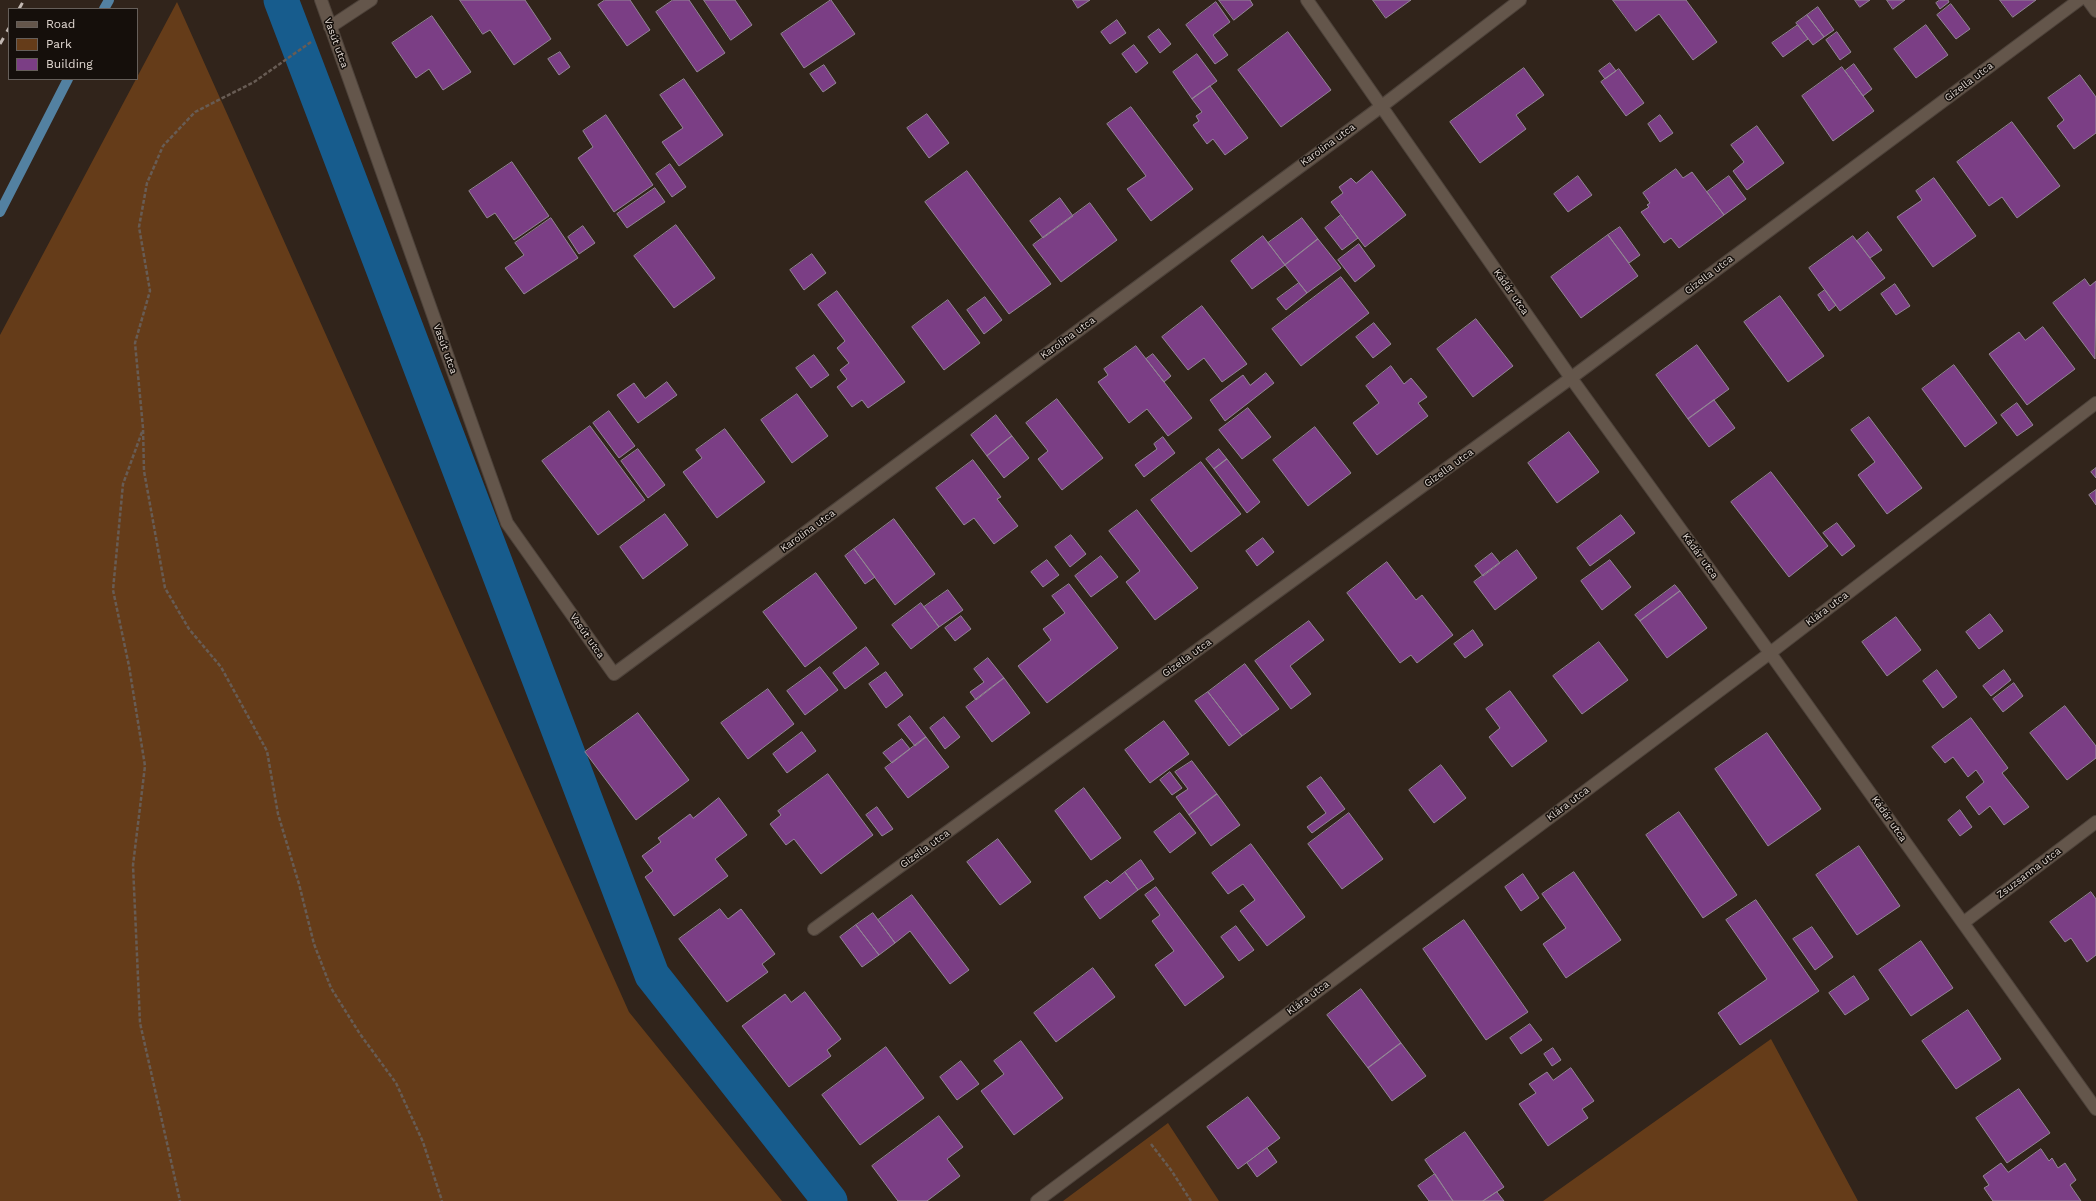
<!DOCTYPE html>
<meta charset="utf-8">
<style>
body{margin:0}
#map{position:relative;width:2096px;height:1201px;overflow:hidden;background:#31241b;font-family:"Work Sans",sans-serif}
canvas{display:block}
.legend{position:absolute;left:8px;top:8px;width:130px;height:72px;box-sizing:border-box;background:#150f0b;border:1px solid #665f5a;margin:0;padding:5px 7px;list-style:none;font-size:12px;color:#e0d7d1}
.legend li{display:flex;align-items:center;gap:8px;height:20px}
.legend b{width:20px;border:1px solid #665f5a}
</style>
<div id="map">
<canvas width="2096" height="1201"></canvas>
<ul class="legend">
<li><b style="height:5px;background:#64564b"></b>Road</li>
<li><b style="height:11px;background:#653c19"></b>Park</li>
<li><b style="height:11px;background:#7b3e85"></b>Building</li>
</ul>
</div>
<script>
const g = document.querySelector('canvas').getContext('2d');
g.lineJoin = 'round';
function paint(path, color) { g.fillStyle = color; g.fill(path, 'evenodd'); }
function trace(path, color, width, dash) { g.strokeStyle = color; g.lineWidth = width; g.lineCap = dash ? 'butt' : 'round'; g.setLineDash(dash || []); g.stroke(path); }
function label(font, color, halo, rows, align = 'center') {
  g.font = font + ' "Work Sans",sans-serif'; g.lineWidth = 3; g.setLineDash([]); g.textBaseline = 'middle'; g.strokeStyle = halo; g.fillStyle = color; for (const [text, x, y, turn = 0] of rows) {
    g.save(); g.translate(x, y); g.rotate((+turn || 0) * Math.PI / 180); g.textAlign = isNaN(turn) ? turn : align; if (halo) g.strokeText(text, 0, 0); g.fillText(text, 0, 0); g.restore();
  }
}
paint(new Path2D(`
 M177,2l452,1010 153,189h-782v-866z
 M1771,1039l87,162h-315z
 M1168,1123l51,78h-156z`), '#653c19');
trace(new Path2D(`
 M104,9l5,-9
 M0,212l68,-133`), '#5381a1', 10);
trace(new Path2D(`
 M281,0l371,975 178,226`), '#175c8d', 35);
const building = new Path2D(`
 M460,0h65l26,39 -37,26 -24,-35 -7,4z
 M605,0h25l20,30 -23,16 -29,-41z
 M673,0h16l36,53 -28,19 -41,-60z
 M704,0h31l17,25 -21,15z
 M831,0l24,34 -51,34 -23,-34z
 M1073,0h17l-12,8z
 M1219,0h31l3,5 -19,15z
 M1373,0h38l-25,18z
 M1613,0h73l31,42 -24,18 -34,-46 -23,17z
 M1855,0h15l-10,7z
 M1887,0h18l-12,9z
 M1940,0h8l1,2 -9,7 -4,-6z
 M2000,0h36l-23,17z
 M1216,2l14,20 -17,13 15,20 -13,9 -29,-39z
 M1951,4l19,25 -14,10 -19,-24z
 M1818,7l16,23 -10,7 -17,-22z
 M1807,15l17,22 -11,8 -17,-22z
 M432,16l39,56 -28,18 -14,-21 -13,9 -24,-35z
 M1117,20l9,13 -16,11 -9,-12z
 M1798,25l10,14 -25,18 -11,-14z
 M1926,25l22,30 -32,23 -22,-29z
 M1159,29l12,15 -11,9 -12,-16z
 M1288,32l43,58 -50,37 -43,-57z
 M1837,32l14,20 -11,8 -14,-20z
 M1134,45l14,18 -12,10 -14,-19z
 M560,52l10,15 -11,8 -11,-16z
 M1197,54l20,27 -25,18 -19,-27z
 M1610,63l6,8 -11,8 -6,-8z
 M1854,64l18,25 -9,7 -18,-25z
 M824,65l12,18 -13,9 -13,-18z
 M1842,67l32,44 -41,30 -31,-45z
 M1524,68l20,27 -28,20 10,14 -46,34 -30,-41z
 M1619,69l25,34 -18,13 -25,-34z
 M2080,75l16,22v36l-22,16 -17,-23 7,-6 -16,-22z
 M684,79l39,56 -44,31 -17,-24 21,-14 -23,-33z
 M1210,86l38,52 -23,17 -12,-16 -6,5 -14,-19 6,-4 -3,-5 6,-4 -10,-13z
 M1131,107l62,82 -42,32 -24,-32 19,-13 -39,-52z
 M927,114l22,29 -20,15 -22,-30z
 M606,115l47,70 -39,27 -36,-54 15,-11 -10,-16z
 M1660,115l13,18 -13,9 -12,-18z
 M2012,122l48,64 -43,32 -15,-21 -13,9 -32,-44z
 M1757,126l27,37 -37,27 -14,-19 11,-9 -13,-17z
 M512,162l37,54 -35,24 -19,-27 -8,5 -18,-27z
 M670,164l16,23 -14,10 -16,-23z
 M1676,169l7,9 9,-6 32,43 -45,33 -8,-10 -7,5 -23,-31 8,-5 -2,-2 3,-2 -7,-10z
 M967,171l84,113 -42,30 -84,-112z
 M1372,171l34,44 -41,32 -34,-45 12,-9 -4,-6 12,-9 5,5z
 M1578,176l14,19 -24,17 -14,-18z
 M1729,176l17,23 -22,16 -17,-23z
 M1934,178l42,58 -43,31 -36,-50 25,-17 -6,-9z
 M655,188l10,14 -38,26 -10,-14z
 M1060,198l13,18 -30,22 -13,-17z
 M1090,203l27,37 -56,42 -28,-37z
 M1341,215l17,23 -16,12 -17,-22z
 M551,218l27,40 -54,36 -19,-26 19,-13 -9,-12z
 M1302,218l16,21 -33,26 -17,-22z
 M676,225l39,53 -41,30 -40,-52z
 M583,226l12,17 -16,11 -11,-17z
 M1620,227l20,28 -11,8 -21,-28z
 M1868,232l14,18 -12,8 -13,-17z
 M1608,235l30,41 -57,42 -30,-41z
 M1263,236l22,29 -33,24 -21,-28z
 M1853,236l32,42 -45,33 -31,-43z
 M1318,239l23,29 -34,25 -22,-28z
 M1359,244l16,22 -20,16 -17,-22z
 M812,254l14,19 -22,17 -14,-20z
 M1341,277l28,36 -68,53 -29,-37z
 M2085,279l5,7 6,-5 -1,78 -42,-56z
 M1299,283l8,10 -21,17 -9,-11z
 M1895,284l15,22 -14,9 -15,-21z
 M1825,290l11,15 -7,6 -11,-16z
 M837,291l68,91 -37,26 -6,-8 -10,7 -15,-20 10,-8 -7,-9 9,-7 -12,-15 8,-7 -27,-36z
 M1780,296l44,60 -36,26 -44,-60z
 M985,297l17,23 -18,14 -17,-24z
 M948,300l32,43 -36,27 -32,-43z
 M1202,306l45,58 -25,18 -18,-24 -16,12 -26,-33z
 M1476,319l37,47 -40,31 -36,-48z
 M1374,323l17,21 -18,14 -17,-21z
 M2043,327l32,42 -48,36 -38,-51 30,-22 6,8z
 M1697,345l32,44 -41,30 -32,-44z
 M1136,346l56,72 -24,18 -21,-27 -18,14 -31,-41 10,-7 -4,-6z
 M1153,354l18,22 -7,6 -18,-23z
 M814,355l15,20 -18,13 -15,-20z
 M1954,365l43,58 -32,24 -43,-58z
 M1391,366l13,18 7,-6 16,19 -9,6 10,13 -51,39 -24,-32 26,-20 -13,-17z
 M1266,373l8,10 -49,38 -15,-21 33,-25 7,10z
 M667,382l10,13 -39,28 -21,-28 17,-12 11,15z
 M797,394l31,42 -36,27 -31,-43z
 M1057,399l46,59 -41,32 -24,-31 10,-8 -22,-28z
 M1714,400l21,28 -26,19 -21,-28z
 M2017,403l16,22 -16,11 -16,-21z
 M1248,408l23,29 -29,22 -23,-29z
 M609,411l26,35 -16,12 -26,-35z
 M996,415l16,21 -25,20 -16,-21z
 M1869,417l53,71 -35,26 -29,-39 17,-13 -24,-32z
 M590,426l55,74 -47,35 -56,-74z
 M1315,427l36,46 -43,33 -35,-46z
 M725,429l40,53 -48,36 -34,-46 19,-14 -6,-8z
 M1569,432l30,40 -42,31 -29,-40z
 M1012,436l17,22 -25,20 -17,-22z
 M1163,437l12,16 -31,24 -9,-12 22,-16 -3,-5z
 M638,449l27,36 -17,13 -27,-37z
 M1219,449l8,10 -13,10 -8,-10z
 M1227,459l33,43 -13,11 -33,-44z
 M973,460l28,37 -4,2 21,27 -24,18 -20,-26 -10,7 -28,-37z
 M1201,462l40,52 -50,38 -40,-52z
 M2096,468v10l-5,-6z
 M1771,472l57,74 -39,31 -58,-75z
 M2096,490v15l-7,-10z
 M1137,510l61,78 -43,32 -29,-38 14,-11 -31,-40z
 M665,514l23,31 -45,34 -23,-32z
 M1621,515l14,18 -45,33 -13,-18z
 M894,519l41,55 -40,31 -41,-56z
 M1837,523l18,23 -13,10 -19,-23z
 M1071,535l15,19 -16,13 -15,-20z
 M1263,538l11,14 -17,14 -11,-15z
 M854,549l21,28 -10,7 -20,-28z
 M1517,550l20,28 -42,32 -21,-28z
 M1492,553l8,10 -17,13 -8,-10z
 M1101,556l17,21 -27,20 -16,-21z
 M1047,560l12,15 -16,12 -12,-15z
 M1610,560l21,27 -29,23 -21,-29z
 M1387,562l29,38 6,-5 31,40 -36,28 -6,-8 -11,8 -53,-70z
 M816,573l41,55 -52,39 -42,-55z
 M1069,584l49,64 -71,55 -29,-37 33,-26 -8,-11 22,-16 -13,-17z
 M1675,585l5,6 -40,30 -5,-6z
 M948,590l15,20 -24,17 -15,-20z
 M1680,591l27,37 -40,30 -27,-37z
 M921,603l18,24 -28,22 -19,-24z
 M1990,614l13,17 -24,18 -13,-17z
 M961,616l10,13 -16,12 -10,-13z
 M1896,617l25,33 -34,26 -25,-34z
 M1309,621l15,19 -34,26 21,28 -20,15 -36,-48z
 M1473,630l10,15 -18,13 -11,-14z
 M1599,642l29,38 -46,34 -29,-38z
 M866,647l13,17 -34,25 -12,-16z
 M988,658l16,20 -28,22 -6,-8 14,-10 -10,-13z
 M1245,664l34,45 -37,27 -34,-44z
 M820,667l18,23 -33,25 -18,-24z
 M1937,670l20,27 -14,11 -20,-27z
 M2004,670l7,10 -20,16 -8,-10z
 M886,672l17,23 -17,13 -17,-24z
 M1004,678l26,35 -38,29 -26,-35z
 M2014,683l9,13 -20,16 -10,-13z
 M768,689l26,35 -46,35 -27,-36z
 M1510,691l37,50 -35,26 -23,-30 11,-9 -14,-19z
 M1208,692l34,44 -13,10 -34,-45z
 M2065,706l31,40v12l-29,22 -37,-47z
 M638,713l51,67 -53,40 -51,-68z
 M910,716l16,21 -11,9 -17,-21z
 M944,717l16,20 -15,12 -15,-21z
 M1971,718l37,50 -6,5 27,34 -25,18 -14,-19 -11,9 -13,-18 18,-15 -8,-12 -8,7 -15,-20 -8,6 -13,-16z
 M1164,721l25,33 -39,29 -25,-33z
 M802,732l14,19 -29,22 -14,-19z
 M1767,733l54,76 -53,37 -53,-77z
 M926,737l23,30 -41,31 -23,-30z
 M902,739l8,10 -18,14 -9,-10z
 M1192,761l25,33 -28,21 -13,-18 12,-8 -13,-17z
 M1441,765l25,33 -32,25 -25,-33z
 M1170,772l12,16 -10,7 -12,-15z
 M828,774l45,61 -52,39 -27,-35 -8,6 -16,-21 11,-9 -3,-4z
 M1321,777l24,32 -33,24 -5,-6 19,-14 -19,-26z
 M1084,788l37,50 -30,22 -36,-49z
 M1217,794l23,31 -29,21 -22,-31z
 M719,798l28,37 -32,24 13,17 -54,40 -29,-39 8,-6 -11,-15 19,-14 -3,-4 32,-24 3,4z
 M877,807l16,22 -11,7 -16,-21z
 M1960,810l12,17 -12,9 -12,-16z
 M1679,812l58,83 -34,23 -57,-83z
 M1180,813l16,20 -26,20 -16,-21z
 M1349,813l34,46 -41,30 -34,-45z
 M998,839l33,43 -31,23 -33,-43z
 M1251,844l54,73 -38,29 -27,-35 15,-11 -12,-16 -15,10 -16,-21z
 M1859,846l41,60 -43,29 -41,-60z
 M1141,860l13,19 -16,11 -13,-18z
 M1125,872l13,18 -38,29 -16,-22 23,-17 3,3z
 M1574,872l47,68 -55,38 -23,-34 23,-16 -24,-34z
 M1523,874l16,24 -18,13 -16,-24z
 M1156,887l68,90 -39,29 -30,-41 19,-14 -22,-30 8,-6 -15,-20z
 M2091,892l5,7v56l-9,7 -16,-24 -6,4 -15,-20z
 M912,895l57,75 -19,14 -40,-53 -15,12 -17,-23z
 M1756,900l63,91 -79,54 -22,-32 49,-34 -41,-59z
 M720,909l8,10 13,-10 34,45 -13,10 6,8 -41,30 -48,-63z
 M873,913l22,30 -16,12 -23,-30z
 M1464,920l64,92 -42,28 -63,-91z
 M856,925l23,30 -17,12 -22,-30z
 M1236,926l18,24 -15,11 -18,-24z
 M1812,927l21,30 -18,13 -22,-31z
 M1921,941l32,47 -42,28 -32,-46z
 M1093,968l22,29 -59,45 -22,-29z
 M1854,976l15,23 -24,16 -16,-22z
 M1361,989l40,54 -33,25 -41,-53z
 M805,992l36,47 -14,11 4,6 -42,31 -47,-61 43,-32 6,8z
 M1968,1010l33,49 -45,30 -34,-48z
 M1530,1024l12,16 -21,14 -11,-16z
 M1021,1041l42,57 -49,37 -33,-44 23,-17 -10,-13z
 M1401,1043l25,33 -34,25 -24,-33z
 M886,1047l38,51 -64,47 -38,-50z
 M1553,1048l8,12 -9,6 -8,-12z
 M961,1061l18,23 -22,16 -17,-23z
 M1571,1068l23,33 -12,8 6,9 -40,28 -29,-42 17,-11 -7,-9 18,-12 6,8z
 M2019,1089l31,44 -43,30 -31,-45z
 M1248,1097l32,41 -42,31 -31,-42z
 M939,1116l24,31 -16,12 13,17 -33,25h-29l-26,-35z
 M1465,1132l39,55 -21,14h-30l-28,-41z
 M1267,1148l10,14 -20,15 -10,-14z
 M2041,1149l8,12 3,-3 6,10 7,-5 11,17 -6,5 11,16h-88l-9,-13 5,-3 -6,-9 18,-13 7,9z
 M1435,1174l18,27h-24l-11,-15z
 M1497,1192l7,9h-21z`);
paint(building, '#7b3e85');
trace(building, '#938695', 1);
const minor = new Path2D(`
 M321,0l186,523 107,151 768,-568 138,-106
 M1307,0l264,378 199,275 326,456
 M2088,0l8,11
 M330,27l41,-27
 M1963,923l133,-101
 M814,929l757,-551 508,-378
 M1037,1201l733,-548 326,-250`);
trace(minor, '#4d423a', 14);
trace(new Path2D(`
 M311,42l-57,40 -59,30 -32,34 -16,37 -8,44 11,64 -15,52 8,85 1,43 21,117 24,41 32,38 46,84 11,63 21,70 15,60 17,44 29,46 36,49 27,59 19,59
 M142,432l-19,52 -10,106 16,76 16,100 -12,99 7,158 40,178
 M1151,1144l20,26 20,31`), '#685c54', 2.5, [4, 2]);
trace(minor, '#64564b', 12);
trace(new Path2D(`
 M19,9l5,-9
 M0,44l9,-16`), '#c1b7b1', 3, [7, 7]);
label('10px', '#e0d7d1', '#150f0b', [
 ["Vasút utca",336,43,70],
 ["Gizella utca",1969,82,-37],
 ["Karolina utca",1328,145,-36],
 ["Gizella utca",1709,275,-37],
 ["Kádár utca",1511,292,55],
 ["Karolina utca",1068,338,-36],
 ["Vasút utca",445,349,70],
 ["Gizella utca",1449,468,-36],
 ["Karolina utca",808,531,-36],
 ["Kádár utca",1700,556,54],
 ["Klára utca",1827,609,-37],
 ["Vasút utca",587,636,55],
 ["Gizella utca",1187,658,-36],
 ["Klára utca",1568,804,-37],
 ["Kádár utca",1889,819,55],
 ["Gizella utca",925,849,-36],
 ["Zsuzsanna utca",2029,873,-37],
 ["Klára utca",1308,998,-37]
]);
</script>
